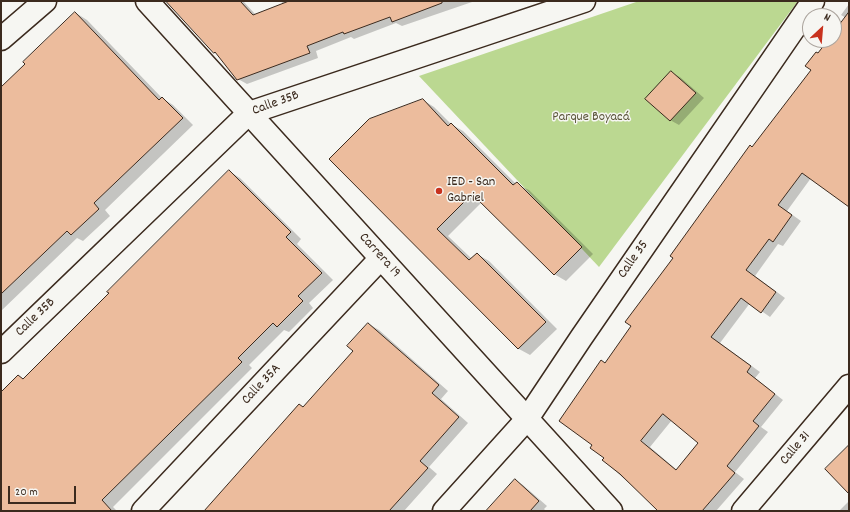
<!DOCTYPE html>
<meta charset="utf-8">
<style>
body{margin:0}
#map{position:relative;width:850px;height:512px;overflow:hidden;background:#f6f6f2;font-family:Dekko,sans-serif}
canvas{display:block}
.frame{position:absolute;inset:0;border:2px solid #3b2a1e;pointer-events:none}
.north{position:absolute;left:802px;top:8px;width:40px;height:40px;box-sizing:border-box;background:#f6f6f2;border:1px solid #aba49d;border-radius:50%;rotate:26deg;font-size:11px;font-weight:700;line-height:16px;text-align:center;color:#3b2a1e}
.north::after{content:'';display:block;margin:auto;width:14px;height:18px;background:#c8321e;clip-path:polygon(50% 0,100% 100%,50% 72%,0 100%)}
.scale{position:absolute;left:8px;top:486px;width:68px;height:18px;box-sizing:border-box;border:2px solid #3b2a1e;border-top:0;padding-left:5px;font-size:12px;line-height:14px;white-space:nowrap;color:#3b2a1e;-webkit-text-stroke:3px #f6f6f2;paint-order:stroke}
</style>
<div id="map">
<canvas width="850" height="512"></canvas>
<div class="frame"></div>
<div class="north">N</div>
<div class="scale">20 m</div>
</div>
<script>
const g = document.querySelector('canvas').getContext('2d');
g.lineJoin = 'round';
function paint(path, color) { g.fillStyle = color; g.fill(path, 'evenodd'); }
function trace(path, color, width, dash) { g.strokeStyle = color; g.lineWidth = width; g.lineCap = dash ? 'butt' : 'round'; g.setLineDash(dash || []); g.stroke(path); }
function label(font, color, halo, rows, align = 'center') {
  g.font = font + ' Dekko,sans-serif'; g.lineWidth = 3; g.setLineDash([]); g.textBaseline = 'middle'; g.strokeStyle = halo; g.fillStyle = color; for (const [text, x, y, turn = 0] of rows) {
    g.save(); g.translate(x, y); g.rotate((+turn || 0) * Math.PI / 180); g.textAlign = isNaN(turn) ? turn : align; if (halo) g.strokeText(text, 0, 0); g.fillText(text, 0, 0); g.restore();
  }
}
paint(new Path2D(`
 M639,1h159l-199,266 -180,-191z`), '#bbd891');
paint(new Path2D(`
 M166,1h77l13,14 27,-11 -2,-3h194l-73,25 -6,-3 -42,16 -3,-2 -35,14 2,7 -71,26 -9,-5 -20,-25z
 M849,4v201l-38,-27 -24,33 14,10 -18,25 -5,-2 -23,32 30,22 -15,19 -20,-14 -30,40 40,29 -5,6 28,22 -22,27 7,5 -33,40 9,7 -28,32h-56l-57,-51 2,-2 -11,-14 12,-80 26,-38 43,-68 78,-110 59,-79 7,-15 10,-14h5v-6l12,-16 -5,-3zM672,420l27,23 -22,27 -27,-23z
 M76,13l11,7 75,78 11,7 20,20 -88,85 5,6 -27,25 -6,-3 -76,73v-223z
 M671,72l9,5 24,21 -25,27 -9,-5z
 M423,100l11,7 17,17 12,7 53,53 13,6 64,64 -27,27 -12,-7 -72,-72 -34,34 24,23 5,-5 12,7 68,68 -27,26 -11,-6 -189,-190z
 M229,171l11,7 61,61 -4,5 36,36 -24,23 4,5 -24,24 -5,-2 -35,35 3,3 -139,139 4,4h-116v-118l17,-17 6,3z
 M369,324l10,6 69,61 -7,8 27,24 -39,44 8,7 -33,37h-199l95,-106 4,2 50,-56z
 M515,480l8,5 24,21 -3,3 2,2h-59z
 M849,501v10h-10z`), '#0003');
const building = new Path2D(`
 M166,1h74l13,14 36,-14h153v2l-50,19 -2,-5 -46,17 -1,-2 -36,14 3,7 -73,27 -22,-28 -1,1z
 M75,12l84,88 3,-3 21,21 -89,85 5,6 -28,26 -4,-4 -66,63v-207l24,-23 -2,-2z
 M849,12v195l-47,-34 -24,32 14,10 -19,27 -4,-3 -23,31 30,22 -15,21 -20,-15 -30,39 40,29 -4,6 28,22 -22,27 6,5 -32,40 8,7 -33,38h-44l-38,-37 -18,-14 2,-2 -14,-10 2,-3 -33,-24 42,-61 4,3 26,-37 -6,-4 48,-64 -3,-2 80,-111 2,2 59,-77 -6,-4 11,-14 2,1 10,-13h6v-8zM663,414l35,29 -22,27 -35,-29z
 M671,71l25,22 -26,28 -25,-22z
 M423,99l25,27 3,-3 62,62 4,-3 65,65 -28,28 -82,-81 -35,35 32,31 8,-7 69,69 -28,27 -189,-190 40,-40z
 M229,170l62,62 -5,5 36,36 -24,23 5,5 -26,26 -4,-4 -35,35 4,4 -140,138 10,11h-111v-119l17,-17 5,4 86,-86 -2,-1z
 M368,323l71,62 -7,8 27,24 -39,44 8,7 -39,43h-185l95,-107 4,3 50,-56 -6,-5z
 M849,445v49l-24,-25z
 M515,479l24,22 -9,10h-44z`);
paint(building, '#ecbc9d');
trace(building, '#3b2a1e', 1);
const street = new Path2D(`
 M1,39l44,-38
 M1,352l248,-239 335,-112
 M143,511l238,-253
 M444,511l83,-92 54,-81 232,-337
 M743,511l106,-125`);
const secondary = new Path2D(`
 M147,1l464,510`);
trace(street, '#3b2a1e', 25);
trace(secondary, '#3b2a1e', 25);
trace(street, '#f6f6f2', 22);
trace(secondary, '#f6f6f2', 22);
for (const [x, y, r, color] of [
 [439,191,4,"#c8321e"]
]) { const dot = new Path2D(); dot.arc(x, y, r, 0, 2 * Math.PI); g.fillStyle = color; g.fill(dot); trace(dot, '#f6f6f2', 1.5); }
label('14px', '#3b2a1e', '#f6f6f2', [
 ["Calle 35B",276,104,-20],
 ["Carrera 19",379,256,48],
 ["Calle 35",634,260,-55],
 ["Calle 35B",36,318,-44],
 ["Calle 35A",262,385,-47],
 ["Calle 31",796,449,-50]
]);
label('14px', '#5b563b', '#f6f6f2', [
 ["Parque Boyacá",591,118]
]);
label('14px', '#3b2a1e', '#f6f6f2', [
 ["IED - San",447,183],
 ["Gabriel",447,199]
], 'left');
</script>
